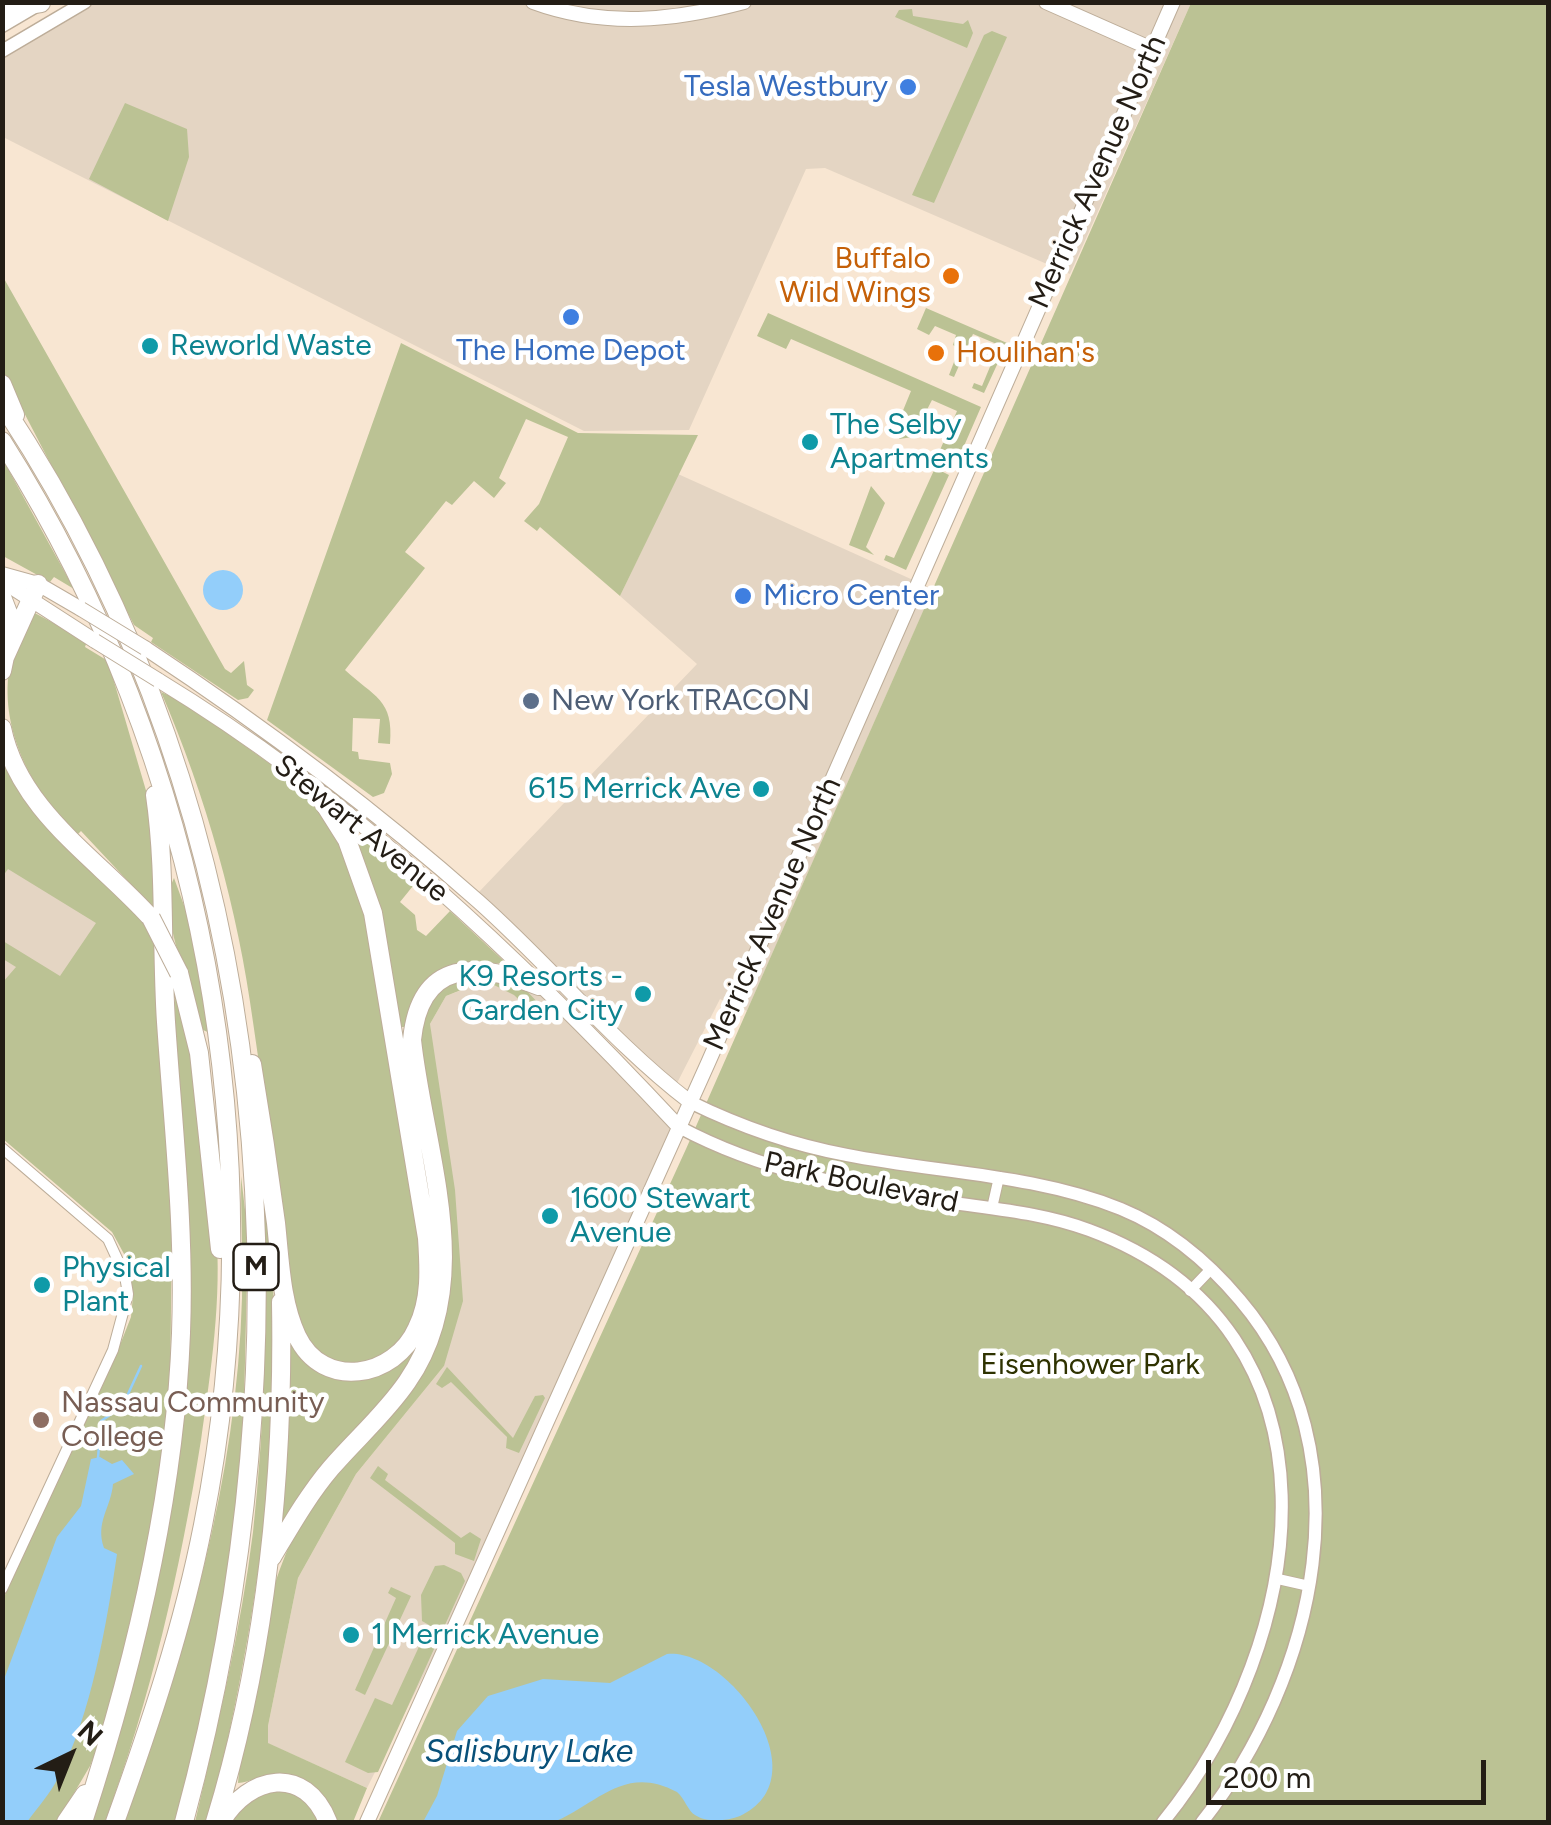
<!DOCTYPE html>
<style>
body{margin:0}
#map{position:relative;width:1551px;height:1825px;overflow:hidden;background:#f8e6d2;font-family:Figtree,sans-serif}
canvas{display:block}
.frame{position:absolute;inset:0;border:5px solid #231d15;pointer-events:none}
.north{position:absolute;left:20px;top:1705px;width:100px;height:100px;-webkit-text-stroke:8px #fff;paint-order:stroke;rotate:43deg;font-size:28px;font-weight:700;line-height:40px;text-align:center;color:#231d15}
.north::after{content:'';display:block;margin:auto;width:35px;height:45px;background:#231d15;clip-path:polygon(50% 0,100% 100%,50% 72%,0 100%)}
.scale{position:absolute;left:1206px;top:1760px;width:280px;height:45px;box-sizing:border-box;border:5px solid #231d15;border-top:0;padding-left:12px;font-size:30px;line-height:35px;white-space:nowrap;color:#231d15;-webkit-text-stroke:8px #fff;paint-order:stroke}
</style>
<div id="map">
<canvas width="1551" height="1825"></canvas>
<div class="frame"></div>
<div class="north">N</div>
<div class="scale">200 m</div>
</div>
<script>
const g = document.querySelector('canvas').getContext('2d');
g.lineJoin = 'round';
function paint(path, color) { g.fillStyle = color; g.fill(path, 'evenodd'); }
function trace(path, color, width, dash) { g.strokeStyle = color; g.lineWidth = width; g.lineCap = dash ? 'butt' : 'round'; g.setLineDash(dash || []); g.stroke(path); }
function label(font, color, halo, rows, align = 'center') {
  g.font = font + ' Figtree,sans-serif'; g.lineWidth = 9; g.setLineDash([]); g.textBaseline = 'middle'; g.strokeStyle = halo; g.fillStyle = color; for (const [text, x, y, turn = 0] of rows) {
    g.save(); g.translate(x, y); g.rotate((+turn || 0) * Math.PI / 180); g.textAlign = isNaN(turn) ? turn : align; if (halo) g.strokeText(text, 0, 0); g.fillText(text, 0, 0); g.restore();
  }
}
paint(new Path2D(`
 M85,3h1106l-121,271 -245,-106 -19,1 -117,261 -105,1 -581,-294v-86z
 M678,474l255,115 -186,422 -27,-12 -45,88 -198,-193 220,-230 -77,-68z
 M2,792l137,138 -21,131 -115,-74z
 M506,963h11l165,162 -181,397 -134,266 -100,-45 1,-17 30,-148 58,-104 88,-108 -14,-342 16,-28 53,-20z`), '#e4d5c3');
paint(new Path2D(`
 M1191,3h357v1819h-1170l308,-673z
 M912,9l1,7 50,8 5,-4 5,13 -6,15 -72,-31 4,-7z
 M992,31l15,6 -73,166 -22,-8 72,-160z
 M125,103l62,26 2,28 -21,64 -79,-42z
 M2,275l223,394 6,4 13,-12 3,24 7,5 -6,8 -10,2 -87,-58 2,-4 -19,-13 -131,-253z
 M926,308l81,35 -23,50 -12,-5 2,-5 8,3 17,-41 -26,-11 -19,43 -5,-2 10,-26 -6,-4 3,-10 -21,-9 -6,9 -12,-6z
 M768,313l213,94 -24,55 -24,-12h7l17,-39 -25,-11 -19,37 -14,2 2,-7 -6,-2 16,-39 -120,-52 -5,10 -29,-13z
 M401,343l177,90 120,2 -78,161 -80,-69 -3,4 -13,-10 15,-17 29,-67 -42,-18 -27,59 7,5 -12,15 -20,-17 -22,24 -6,-4 -41,51 20,16 -80,102c29,27 49,29 45,74l-12,-1 2,-24 -27,-1 -1,33 6,1 1,7 31,4 2,11 -8,19 -11,4 -106,-77z
 M2,458l72,131 -20,-12 -4,5 -47,-26z
 M935,468l14,7 -43,95 -22,-10 2,-5 8,3z
 M871,486l14,17 -19,44 8,8 -25,-10z
 M31,611l56,30 -2,6 23,14 44,150 2,98 -73,-78 -3,3c-44,-39 -78,-101 -69,-164 5,-20 15,-39 22,-59z
 M161,692l21,9 115,82 32,34 36,80 59,367c-3,30 -8,60 -28,85 -23,28 -75,19 -91,-12 -17,-33 -13,-69 -19,-104 -12,-71 -23,-140 -33,-211 -15,-112 -47,-226 -92,-330z
 M2,748l152,185 18,276 -2,197 -16,111 -48,209 -16,40 -33,56h-54v-223l111,-239 17,-43 2,-22 -4,-32 -17,-31 -109,-93v-157l13,-15 -13,-8v-18l57,35 36,-53 -88,-54 -5,7z
 M362,836l55,45 -17,21 15,13 2,15 9,6 24,-25 56,52 -50,3 -48,61h-7l-20,-117 -27,-73z
 M174,878l15,41 21,114 -7,-3c-10,-39 -47,-117 -29,-152z
 M175,975l8,28c11,74 27,150 33,225 6,70 -5,143 -15,212 -21,132 -50,257 -96,382h-16l87,-360z
 M465,976l58,11 20,21v10l-10,6 5,-6 -24,-23 -20,-10 -18,-1 -30,12 -16,28 25,166 8,111 -19,65 -88,108 -58,104 -30,148v17l99,45 -14,34h-18c-3,-25 -33,-45 -58,-47 -13,-1 -27,7 -39,8 8,-88 22,-179 61,-259l144,-209 -25,-272c8,-35 13,-51 47,-67z
 M241,1176l7,59 -5,211 -14,138 -51,238h-54c62,-167 113,-344 118,-524 1,-41 -1,-81 -1,-122z
 M263,1199h4c22,218 -7,412 -58,623h-14c22,-95 46,-192 58,-290 12,-110 15,-222 10,-333z
 M287,1331l15,20 70,25 25,-10 14,-14 6,4 -135,174 7,-115z
 M447,1367l66,71 22,-42 8,-1 2,3 -26,55 -13,-5 1,-11 -56,-55 -9,6 -6,-4z
 M378,1466l10,8 -3,6 76,58 9,-6 11,7 -7,22 -19,-7v-11l-85,-65z
 M444,1565l17,8 4,8 -87,191 -10,1 -23,-11 30,-64 17,7 37,-80 -7,-4 -1,-26 14,-29z
 M391,1587l20,9 -46,99 -10,-5 41,-92 -8,-5z
 M266,1788l35,5 23,29h-97z`), '#bbc294');
paint(new Path2D(`
 M203 590a20 20 0 1 1 40 0a20 20 0 1 1-40 0Z
 M100,1457l12,7 10,-4 12,14 -21,10c-2,24 -18,38 -9,64l13,6c-10,68 -26,163 -59,224 -8,16 -21,30 -31,44h-24v-140l54,-145 24,-31 10,-47z
 M667,1654c62,-6 156,124 73,162 -13,5 -33,7 -45,-1 -7,-4 -10,-16 -18,-23 -52,-28 -79,11 -121,29 -18,4 -107,2 -133,1l14,-26 20,-65 31,-35 55,-17 67,4z`), '#93cefa');
trace(new Path2D(`
 M98,1458l3,-37 21,-14 19,-41`), '#93cefa', 2.5);
const minor = new Path2D(`
 M2,1148l106,91 17,37 3,18 -15,56 -111,239
 M992,1208l7,-31
 M1190,1291l21,-22
 M1278,1579l31,7`);
const tertiary = new Path2D(`
 M2,26l34,-20
 M2,51l83,-49
 M690,1102c49,24 103,43 157,53 91,18 187,19 274,54 46,19 87,53 119,91 130,153 76,377 -38,522
 M679,1127c84,45 174,61 268,75 47,7 97,11 142,28 268,99 221,411 74,592`);
const secondary = new Path2D(`
 M533,2c71,26 140,19 211,0
 M1046,2l106,47
 M2,574l36,10 43,25
 M2,581l93,60
 M145,648c118,78 228,160 334,254 72,64 134,141 211,200
 M158,680c196,119 365,280 521,447
 M367,1822l341,-759 465,-1061`);
const motorway = new Path2D(`
 M2,9l39,-6
 M2,384l13,31
 M2,404c279,419 311,943 182,1418
 M2,441c202,319 275,714 201,1084 -20,102 -53,200 -88,297
 M2,597l10,26 -10,48
 M5,657l33,-73
 M2,728c17,83 95,130 149,190
 M179,973l20,80 21,196
 M252,1064c9,53 17,106 24,159 4,37 5,79 21,113 26,55 98,42 120,-8 14,-28 12,-60 10,-90l-54,-325 -26,-73 -34,-54
 M272,1557c18,-30 36,-62 59,-89 25,-29 54,-54 76,-86 71,-102 17,-230 5,-342 8,-82 66,-78 127,-54
 M66,1822l19,-28
 M83,1822c51,-156 92,-324 98,-489 4,-104 -8,-207 -15,-311 -5,-76 0,-151 -11,-227
 M215,1822c51,-167 69,-345 66,-520
 M221,1822c28,-47 84,-58 107,0`);
trace(minor, '#bdad99', 12);
trace(tertiary, '#bdad99', 15);
trace(secondary, '#bdad99', 16);
trace(motorway, '#bdad99', 20);
trace(minor, '#fff', 10);
trace(tertiary, '#fff', 12);
trace(secondary, '#fff', 14);
trace(motorway, '#fff', 18);
const secondaryBridge = new Path2D(`
 M81,609l64,39
 M95,641l63,39`);
const motorwayBridge = new Path2D(`
 M151,918l28,55`);
trace(secondaryBridge, '#bdad99', 16, []);
trace(motorwayBridge, '#bdad99', 20, []);
trace(secondaryBridge, '#fff', 14);
trace(motorwayBridge, '#fff', 18);
for (const [x, y, r, color] of [
 [908,87,10,"#3f7fe0"],
 [951,276,10,"#e8710a"],
 [571,317,10,"#3f7fe0"],
 [150,346,10,"#0f9aa8"],
 [936,353,10,"#e8710a"],
 [810,442,10,"#0f9aa8"],
 [743,596,10,"#3f7fe0"],
 [531,701,10,"#5c6f8a"],
 [761,789,10,"#0f9aa8"],
 [643,994,10,"#0f9aa8"],
 [550,1216,10,"#0f9aa8"],
 [42,1285,10,"#0f9aa8"],
 [41,1420,10,"#8d6e63"],
 [351,1635,10,"#0f9aa8"]
]) { const dot = new Path2D(); dot.arc(x, y, r, 0, 2 * Math.PI); g.fillStyle = color; g.fill(dot); trace(dot, '#fff', 4); }
for (const [x, y, w] of [
 [256,1267,45]
]) { const box = new Path2D(); box.roundRect(x - w / 2, y - 23, w, 46, 8); g.fillStyle = '#fff'; g.fill(box); trace(box, '#231d15', 2.5); }
label('bold 28px', '#231d15', null, [
 ["M",256,1267]
]);
label('30px', '#366cbe', '#fff', [
 ["Tesla Westbury",888,87],
 ["The Home Depot",571,351,"center"],
 ["Micro Center",763,596,"left"]
], 'right');
label('30px', '#231d15', '#fff', [
 ["Merrick Avenue North",1098,172,-66],
 ["Stewart Avenue",361,829,39],
 ["Merrick Avenue North",773,914,-66],
 ["Park Boulevard",861,1183,12]
]);
label('30px', '#c56008', '#fff', [
 ["Buffalo",931,259],
 ["Wild Wings",931,293],
 ["Houlihan's",956,353,"left"]
], 'right');
label('30px', '#0d838f', '#fff', [
 ["Reworld Waste",170,346],
 ["The Selby",830,425],
 ["Apartments",830,459],
 ["615 Merrick Ave",741,789,"right"],
 ["K9 Resorts -",623,977,"right"],
 ["Garden City",623,1011,"right"],
 ["1600 Stewart",570,1199],
 ["Avenue",570,1233],
 ["Physical",62,1268],
 ["Plant",62,1302],
 ["1 Merrick Avenue",371,1635]
], 'left');
label('30px', '#4e5e75', '#fff', [
 ["New York TRACON",551,701]
], 'left');
label('30px', '#2e3200', '#fff', [
 ["Eisenhower Park",1090,1365]
]);
label('30px', '#785e54', '#fff', [
 ["Nassau Community",61,1403],
 ["College",61,1437]
], 'left');
label('italic 32px', '#085079', '#fff', [
 ["Salisbury Lake",529,1753]
]);
</script>
